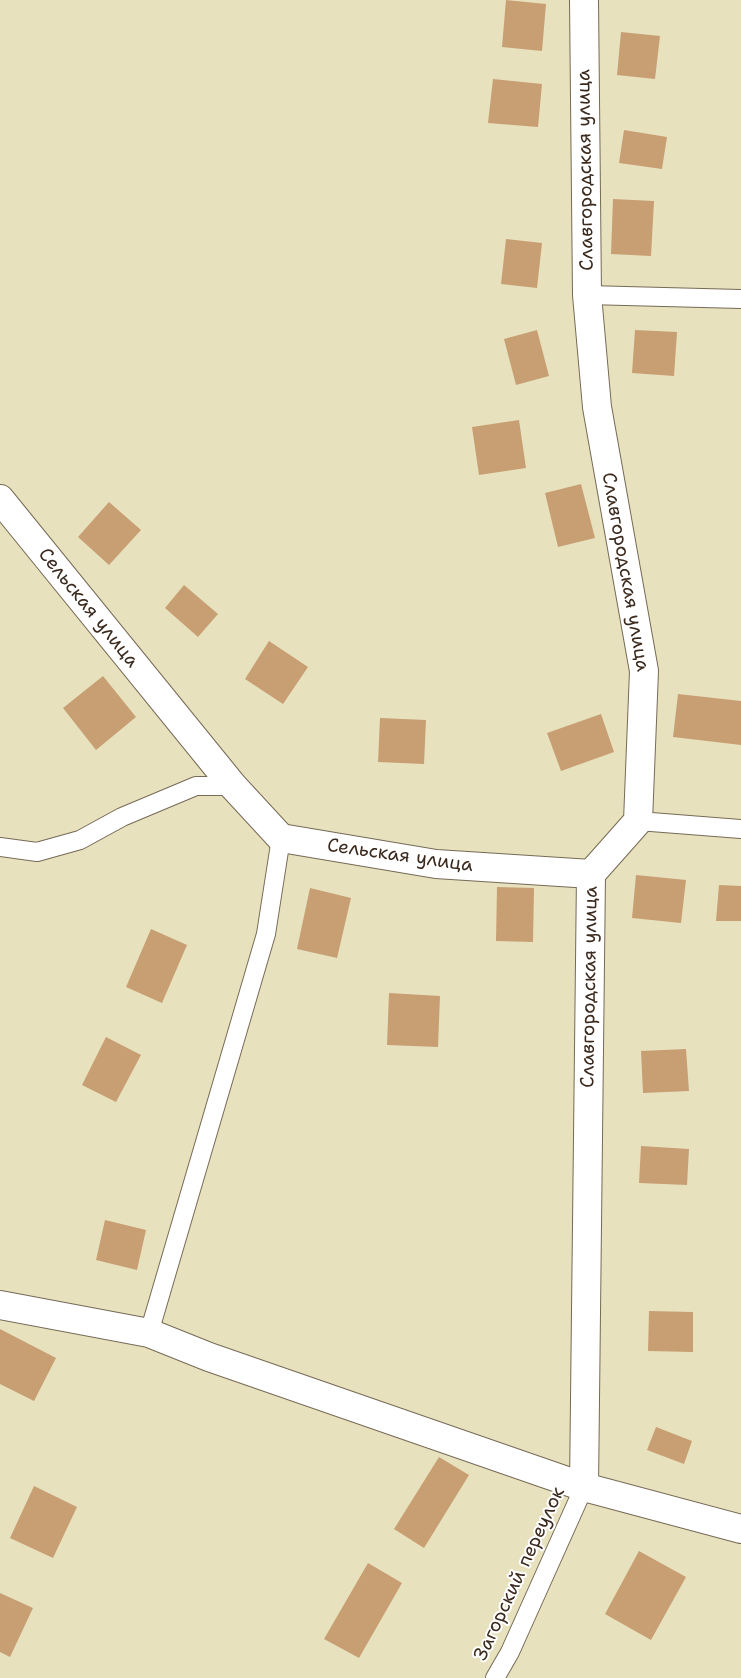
<!DOCTYPE html>
<meta charset="utf-8">
<style>
body{margin:0}
canvas{display:block;background:#e7e1be}
</style>
<canvas width="741" height="1678"></canvas>
<script>
const g = document.querySelector('canvas').getContext('2d');
g.lineJoin = 'round';
function paint(path, color) { g.fillStyle = color; g.fill(path, 'evenodd'); }
function trace(path, color, width, dash) { g.strokeStyle = color; g.lineWidth = width; g.lineCap = dash ? 'butt' : 'round'; g.setLineDash(dash || []); g.stroke(path); }
function label(font, color, halo, rows, align = 'center') {
  g.font = font + ' "Shantell Sans",sans-serif'; g.lineWidth = 4; g.setLineDash([]); g.textBaseline = 'middle'; g.strokeStyle = halo; g.fillStyle = color; for (const [text, x, y, turn = 0] of rows) {
    g.save(); g.translate(x, y); g.rotate((+turn || 0) * Math.PI / 180); g.textAlign = isNaN(turn) ? turn : align; if (halo) g.strokeText(text, 0, 0); g.fillText(text, 0, 0); g.restore();
  }
}
paint(new Path2D(`
 M506,0l40,4 -4,47 -40,-4z
 M621,32l39,4 -5,43 -38,-4z
 M493,79l49,5 -4,43 -50,-4z
 M624,130l43,7 -5,32 -43,-6z
 M613,199l41,2 -3,55 -40,-2z
 M506,239l36,4 -5,45 -36,-4z
 M537,330l12,46 -33,9 -12,-46z
 M635,330l42,2 -3,44 -42,-3z
 M519,420l7,48 -47,7 -7,-48z
 M581,484l14,54 -37,9 -13,-54z
 M109,502l32,28 -32,35 -31,-28z
 M184,585l34,29 -20,23 -33,-29z
 M269,641l39,26 -25,37 -38,-25z
 M103,676l33,41 -40,33 -33,-42z
 M678,694l63,7v44l-68,-8z
 M601,714l13,38 -53,19 -14,-38z
 M380,718l46,2 -2,44 -46,-2z
 M636,875l50,5 -5,43 -49,-5z
 M719,885l22,1v35h-25z
 M497,887l37,1 -1,54 -37,-1z
 M310,888l41,10 -14,60 -40,-9z
 M151,929l36,16 -25,58 -36,-16z
 M389,993l51,3 -2,51 -51,-2z
 M106,1037l35,18 -25,47 -34,-17z
 M686,1049l3,42 -46,2 -2,-42z
 M641,1146l48,3 -2,36 -48,-2z
 M105,1220l41,10 -9,40 -41,-10z
 M649,1311l44,1v40l-45,-1z
 M0,1329l56,29 -22,43 -34,-17z
 M656,1427l36,14 -8,23 -37,-14z
 M439,1457l30,18 -45,73 -30,-19z
 M34,1486l43,21 -24,51 -43,-20z
 M639,1551l47,26 -35,63 -46,-26z
 M368,1563l34,20 -43,75 -35,-19z
 M0,1593l33,15 -23,49 -10,-5z`), '#c89f73');
const service = new Path2D(`
 M587,295l154,4
 M638,821l103,8
 M0,847l37,5 43,-12 42,-23 74,-31h37
 M149,1333l117,-399 15,-96
 M495,1678l15,-26 74,-165`);
const minor = new Path2D(`
 M0,499l233,287 48,52 155,26 155,10
 M0,1305l149,28 60,24 375,130 157,42
 M584,1487l7,-613 47,-53 6,-150 -47,-264 -10,-112 -3,-295`);
trace(service, '#776a56', 20);
trace(minor, '#776a56', 30);
trace(service, '#fff', 18);
trace(minor, '#fff', 28);
label('19px', '#3b2a1e', '#fff', [
 ["Славгородская улица",586,170,-91],
 ["Славгородская улица",625,572,80],
 ["Сельская улица",88,608,51],
 ["Сельская улица",400,856,8],
 ["Славгородская улица",590,987,-89],
 ["Загорский переулок",520,1574,-65]
]);
</script>
